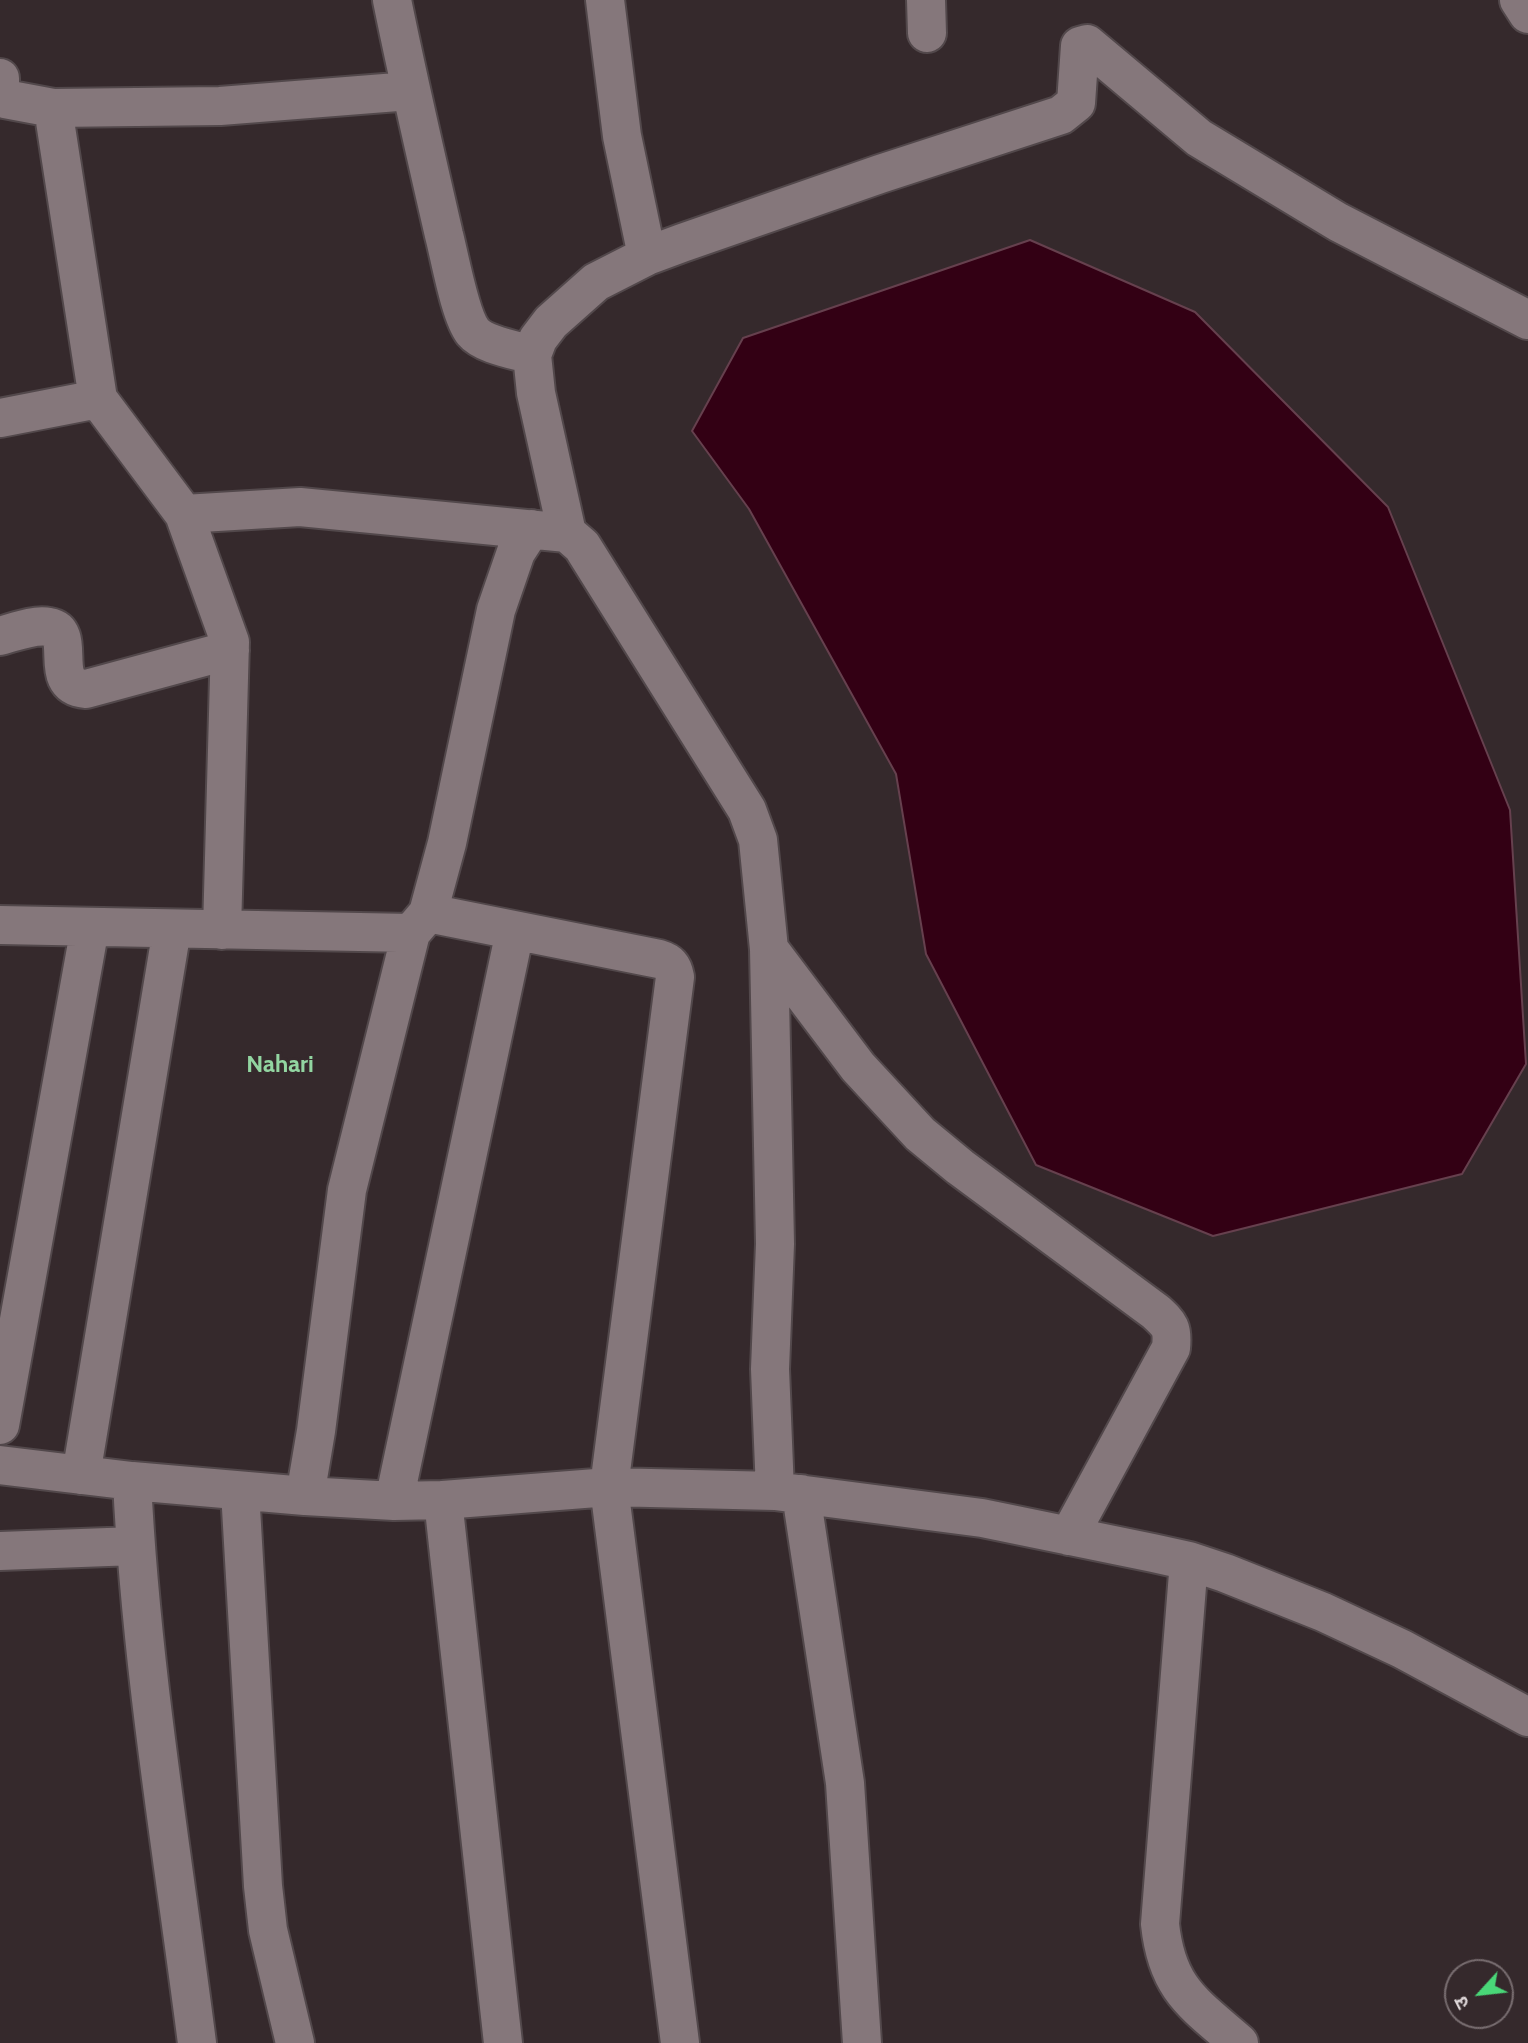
<!DOCTYPE html>
<meta charset="utf-8">
<style>
body{margin:0}
#map{position:relative;width:1528px;height:2043px;overflow:hidden;background:#35292c;font-family:Cabin,"Noto Sans Devanagari",sans-serif}
canvas{display:block}
.north{position:absolute;left:1444px;top:1959px;width:70px;height:70px;box-sizing:border-box;background:#35292c;border:2px solid #786d70;border-radius:50%;rotate:243deg;font-size:19px;font-weight:700;line-height:28px;text-align:center;color:#dcd4d6}
.north::after{content:'';display:block;margin:auto;width:24px;height:32px;background:#49d778;clip-path:polygon(50% 0,100% 100%,50% 72%,0 100%)}
</style>
<div id="map">
<canvas width="1528" height="2043"></canvas>
<div class="north">उ</div>
</div>
<script>
const g = document.querySelector('canvas').getContext('2d');
g.lineJoin = 'round';
function paint(path, color) { g.fillStyle = color; g.fill(path, 'evenodd'); }
function trace(path, color, width, dash) { g.strokeStyle = color; g.lineWidth = width; g.lineCap = dash ? 'butt' : 'round'; g.setLineDash(dash || []); g.stroke(path); }
function label(font, color, halo, rows, align = 'center') {
  g.font = font + ' Cabin,sans-serif'; g.lineWidth = 6; g.setLineDash([]); g.textBaseline = 'middle'; g.strokeStyle = halo; g.fillStyle = color; for (const [text, x, y, turn = 0] of rows) {
    g.save(); g.translate(x, y); g.rotate((+turn || 0) * Math.PI / 180); g.textAlign = isNaN(turn) ? turn : align; if (halo) g.strokeText(text, 0, 0); g.fillText(text, 0, 0); g.restore();
  }
}
const water = new Path2D(`
 M1030,240l165,72 193,195 122,303 16,254 -64,110 -249,62 -177,-71 -110,-211 -30,-180 -147,-265 -57,-78 51,-93z`);
paint(water, '#330014');
trace(water, '#66404e', 2);
const street = new Path2D(`
 M392,0c16,79 34,157 52,235 6,23 16,81 29,97 11,13 43,18 59,23
 M605,0l17,136 25,120
 M926,0l1,33
 M1519,0l9,14
 M0,78v11l5,10 48,9 45,291 86,115 46,128 -8,288
 M53,108l167,-2 190,-15
 M0,418l98,-19
 M184,514l116,-7 267,26 15,13 165,264 11,30 11,109 6,295 -5,125 5,122
 M567,533l-31,-140 -4,-38 6,-16 13,-17 45,-40 51,-26 35,-13 198,-69 181,-59 15,-12 4,-57 7,-2 112,94 139,84 190,98
 M0,636c15,-4 34,-12 49,-9 30,5 -4,59 37,62l144,-39
 M428,913l231,46c10,3 14,7 16,18l-66,510 71,556
 M0,925l411,8 17,-20 19,-70 49,-233 20,-58 15,-23
 M769,949l89,118 62,67 40,33 196,145c14,13 17,16 15,36l-102,188
 M0,1425l90,-498
 M0,1465l132,16 173,15 89,5 49,-1 166,-13 166,4 207,27 171,35 36,8 36,12 98,39 79,37 126,68
 M81,1475l91,-546
 M132,1481c9,188 41,375 65,562
 M240,1491l23,395 5,44 27,113
 M801,1494l44,289 17,260
 M305,1496l11,-65 31,-241 64,-257
 M443,1500l60,543
 M394,1501l121,-570
 M0,1551l135,-5
 M1189,1561l-29,363c7,65 33,79 79,119`);
trace(street, '#52484b', 42);
trace(street, '#85777b', 38);
label('bold 24px', '#92d5a1', '#35292c', [
 ["Nahari",280,1065]
]);
</script>
